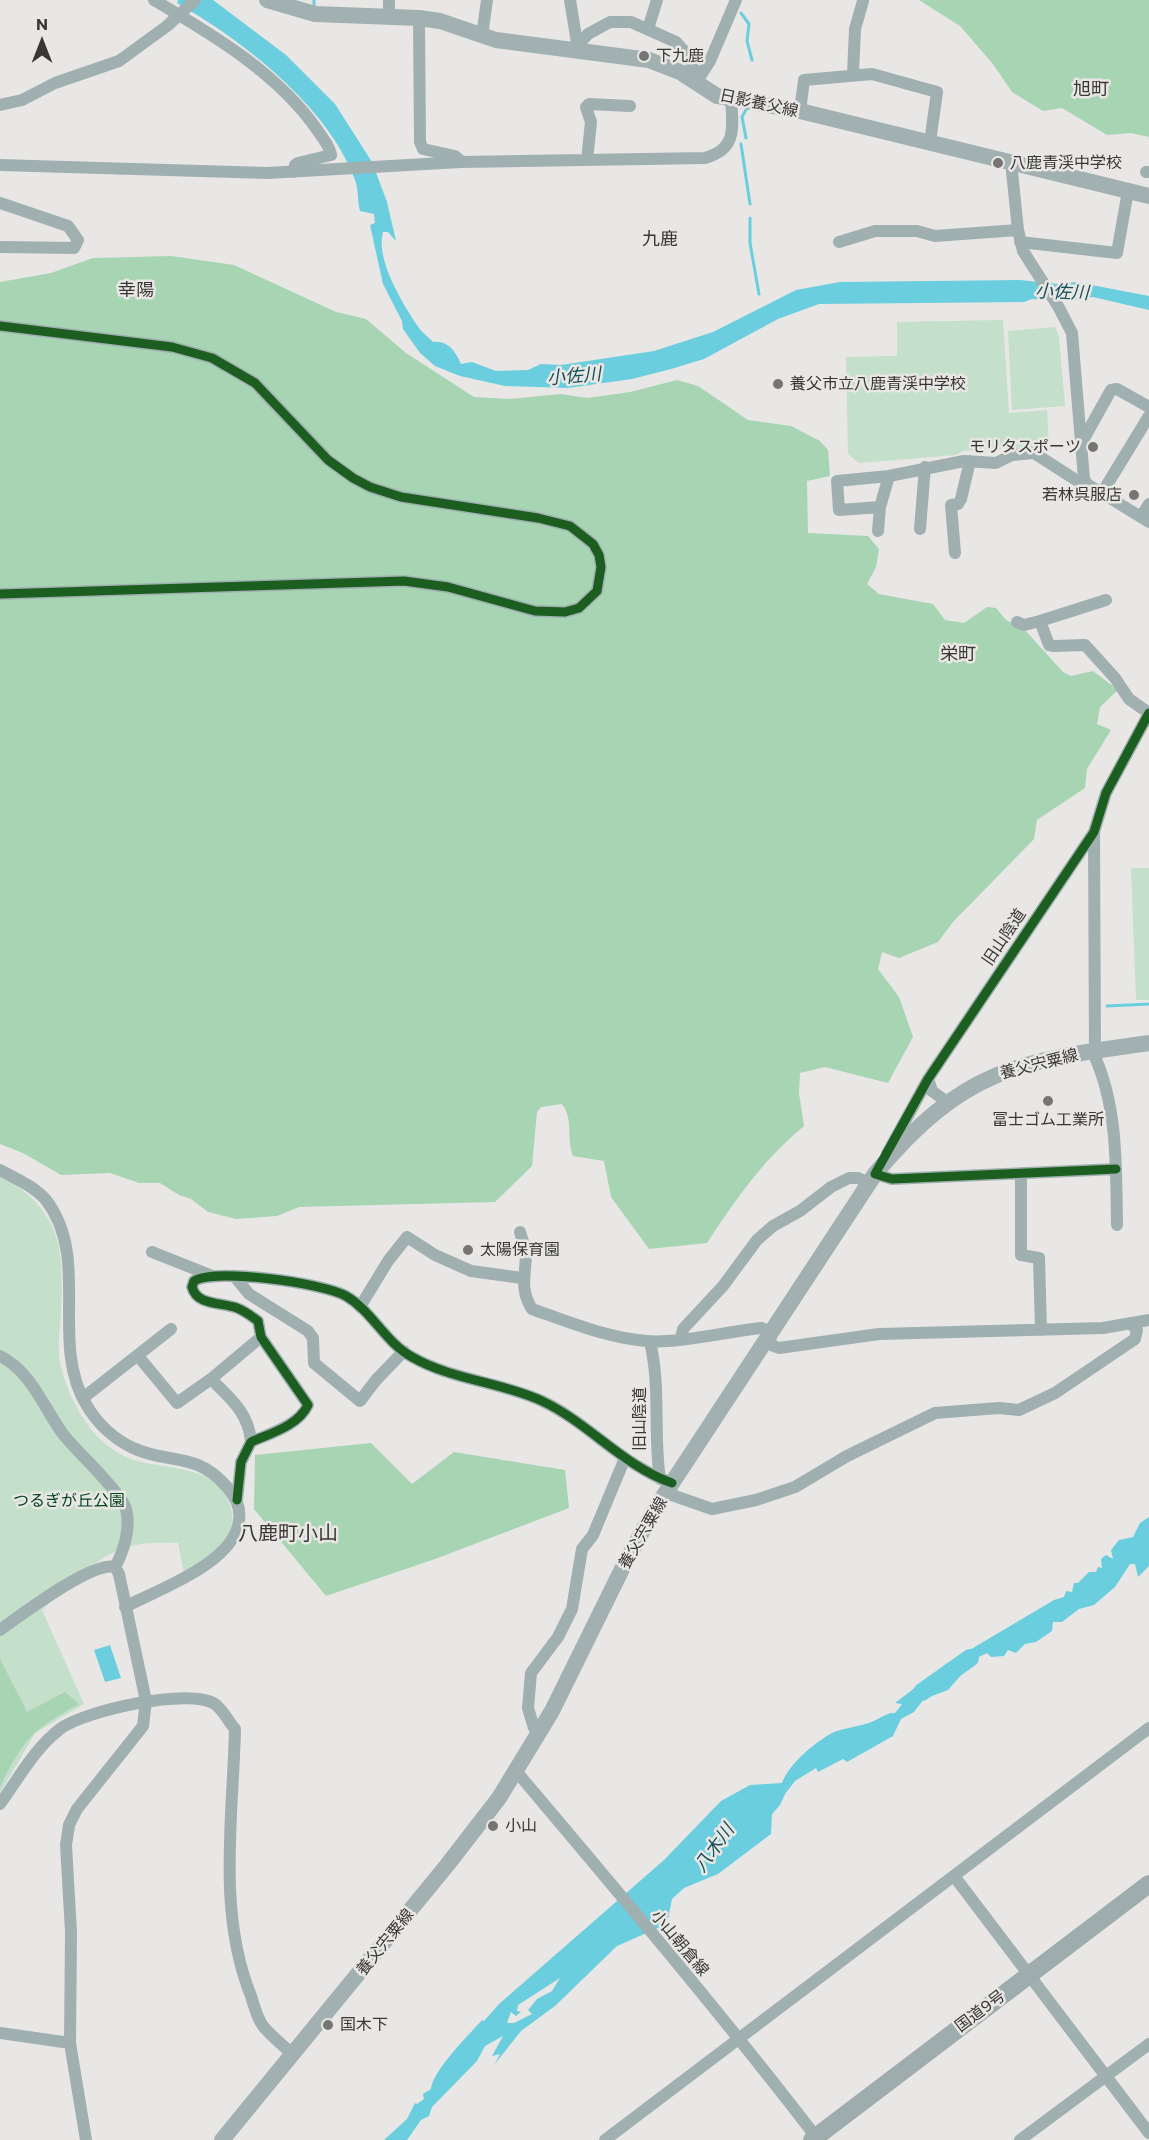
<!DOCTYPE html>
<meta charset="utf-8">
<style>
body{margin:0}
#map{position:relative;width:1149px;height:2140px;overflow:hidden;background:#e8e7e5;font-family:Commissioner,sans-serif}
canvas{display:block}
.north{position:absolute;left:12px;top:12px;width:60px;height:60px;-webkit-text-stroke:4px #e9e7e4;paint-order:stroke;rotate:0deg;font-size:16px;font-weight:700;line-height:24px;text-align:center;color:#383736}
.north::after{content:'';display:block;margin:auto;width:21px;height:27px;background:#383736;clip-path:polygon(50% 0,100% 100%,50% 72%,0 100%)}
</style>
<div id="map">
<canvas width="1149" height="2140"></canvas>
<div class="north">N</div>
</div>
<script>
const g = document.querySelector('canvas').getContext('2d');
g.lineJoin = 'round';
function paint(path, color) { g.fillStyle = color; g.fill(path, 'evenodd'); }
function trace(path, color, width, dash) { g.strokeStyle = color; g.lineWidth = width; g.lineCap = dash ? 'butt' : 'round'; g.setLineDash(dash || []); g.stroke(path); }
function label(font, color, halo, rows, align = 'center') {
  g.font = font + ' Commissioner,"Noto Sans JP",sans-serif'; g.lineWidth = 5; g.setLineDash([]); g.textBaseline = 'middle'; g.strokeStyle = halo; g.fillStyle = color; for (const [text, x, y, turn = 0] of rows) {
    g.save(); g.translate(x, y); g.rotate((+turn || 0) * Math.PI / 180); g.textAlign = isNaN(turn) ? turn : align; if (halo) g.strokeText(text, 0, 0); g.fillText(text, 0, 0); g.restore();
  }
}
paint(new Path2D(`
 M1003,320l6,93 38,-3 2,36 -86,5 -7,4 -97,8 -11,-9 -2,-97 51,-1v-34z
 M1055,327l4,9 6,70 -53,4 -4,-79z
 M1131,868h18v132h-13z
 M0,1176c63,34 64,75 61,139 -1,13 -3,28 -2,41 4,27 18,57 36,78 6,7 20,18 29,22 34,17 102,3 108,58 3,31 -25,45 -48,59l-6,-30c-13,0 -28,-1 -42,2 -37,6 -67,42 -94,65l42,94 -49,29 -35,60z`), '#c4dfca');
paint(new Path2D(`
 M919,0h230v137l-18,-4 -24,2 -45,-27 -19,3 -31,-19 -19,-28 -33,-38z
 M171,256l63,9 102,47 30,7 40,34 68,44 36,2 51,-5 26,4 43,-6 47,-12 21,6 50,34 43,6 29,15 8,9 2,26 -23,5 1,52 60,3 11,13 -3,18 -9,17 12,10 54,10 12,16 19,3 23,-16 9,1 10,12 18,9 39,43 8,4 22,-5 25,19 -18,17 -3,17 14,6 -24,39 -2,19 -48,32 -3,19 -81,83 -15,20 -39,16 -17,-6 -4,17 21,28 14,40 -25,46 -63,-16 -25,6 -1,20 5,33c-41,34 -68,73 -97,117l-58,6 -38,-52 -7,-36 -31,-5c-7,-18 1,-36 -11,-52l-21,3 -4,5 -5,54 -37,36 -196,5 -22,9 -41,3 -28,-7 -17,-13 -12,-4 -19,-12h-21l-29,-10 -49,2 -38,-22 -23,-9v-862l51,-9 42,-15z
 M371,1443l41,41 42,-32 111,18 4,38 -134,51 -109,37 -72,-87 1,-54z
 M0,1659l27,53 38,-20 14,12c-48,27 -54,33 -79,83z`), '#a7d4b2');
paint(new Path2D(`
 M178,0h35l73,55 49,49 37,58 15,40 9,39 -8,-9h-5c-8,28 21,74 36,96 3,5 10,9 14,14 15,-2 23,10 28,22l11,-2 24,9 32,-1 13,-6 20,1 93,-14 59,-19 83,-42 44,-8 180,-2 38,4 18,-2 73,14v14l-56,-13 -26,4 -35,-2 -8,3 -205,2 -41,15 -74,40 -33,10 -39,10 -64,9 -63,-2 -45,-10 -25,-10 -15,-13 -17,-24 -1,-8 -19,-37 -13,-59 5,-2 -1,-9 -14,-3c-3,-12 -1,-20 -5,-31 -26,-73 -113,-140 -178,-177z
 M1149,1517v49l-11,11 -3,-13h-5l-15,23 -21,18 -15,4 -17,13h-9l-1,9 -16,11 -11,2 -9,9 -8,-3 -4,6 -13,1 -4,-4 -12,6 -27,31 -24,9 -10,13 -13,7 -8,17 -46,26 -4,-3 -25,13 -2,-4 -21,13 -10,13 -5,11 -8,9 -1,20 -53,40 -34,14 -12,11 -5,25 -50,22 -62,60 -34,25 -27,34 6,-11 -8,2 11,-20 -18,10 -8,15 -45,46 -3,9 -8,4 -14,20h-23l23,-21 8,-16 2,1 7,-5 -1,-5 8,-5c2,-19 37,-53 51,-69l2,1 15,-17 165,-144 57,-59 29,-16 32,-2c7,-19 32,-40 50,-50 11,-5 25,-6 37,-10 9,-3 17,-11 26,-10l7,-9 -7,-1 51,-39 108,-64 10,-3 2,-6 6,1 2,-9h4l11,-11h7l2,-5 4,1 -1,-9 5,-4 7,4 -2,-9 8,-10 14,-3 7,-14zM560,1978l-8,13 -15,8 -9,11 4,4 -18,9h-7l4,-11 5,4 5,-4 -4,-1 1,-6z
 M110,1645l11,33 -16,4 -11,-32z`), '#6acede');
trace(new Path2D(`
 M314,5v-5
 M741,13l8,11 -2,17 5,19
 M746,138l-4,-21 5,-9
 M741,144l9,60
 M750,218v25l9,51
 M1107,1006l42,-2`), '#6acede', 3);
trace(new Path2D(`
 M922,1692l48,-34`), '#6acede', 18);
trace(new Path2D(`
 M154,0c59,35 124,73 164,131 5,8 12,15 13,24l-33,8 -3,2 -1,7
 M389,0v16
 M570,0l8,49
 M419,18l1,124 3,7 32,7 6,5
 M648,29l9,-29
 M482,36l5,-36
 M578,45l10,-11 22,-12h21l45,20 9,10 14,26 -4,5
 M853,74l2,-45 8,-28
 M699,78l11,-17 26,-61
 M0,105l22,-5 33,-17 64,-22 48,-35 28,-26
 M800,111l4,-31 68,-6 65,18 -7,50
 M587,160l4,-38 -5,-15 3,-3 41,2
 M1011,162l7,68 5,21 35,55 14,27 12,146 3,5 62,38
 M0,165l267,8 194,-11 244,-4c32,-9 28,-30 26,-59
 M1146,172h3
 M0,203l68,23 10,14 -4,8 -74,-1
 M839,242l36,-11h42l18,5 83,-6
 M1020,242l97,11 11,-62
 M0,326l172,21 40,11 43,25 73,77 25,18 17,9 31,10 137,21 32,8 23,18 6,11 2,12 -4,24 -18,17 -14,4 -30,-1 -87,-24 -44,-6 -404,13
 M1082,442l29,-52 6,-1 32,18
 M1102,493l47,-77
 M880,507l-41,3 -2,-29 52,-5 75,-15 32,2 16,-8 22,-2 42,27 8,-1
 M1141,517l8,-13
 M920,529l5,-62
 M878,531l2,-24 9,-31
 M955,553l-4,-48 7,-1 3,-5 9,-38
 M1106,600l-66,21 9,24 5,1 31,-1 30,33 14,21 20,14
 M1017,622l7,3 16,-4
 M1094,832l1,225c23,52 21,112 22,168
 M928,1079l4,12 15,11
 M887,1154l41,-75 166,-247 12,-39 43,-80
 M878,1169l-3,5 17,5 224,-10
 M0,1170c15,8 35,17 46,30 46,60 2,142 41,206 11,18 27,33 46,42 37,17 63,3 94,39 8,9 14,20 12,33 -4,43 -80,69 -114,87
 M1021,1173v82l18,3 2,72
 M520,1232c2,8 6,16 6,24 -1,21 -6,34 6,53 37,13 75,29 115,32 30,3 82,-10 115,-13l8,4 1,13 8,3 100,-14 224,-6 46,-8
 M152,1252l58,23
 M235,1277l14,17 59,37 5,7 1,25 46,38 16,-21 28,-29
 M360,1307l28,-46 19,-24 28,18 36,16 51,7
 M681,1338l2,-9 40,-43 34,-46 16,-14 27,-15 31,-24 18,-9h9l11,5
 M650,1342c11,45 3,91 10,137
 M0,1356c32,16 43,51 63,78 13,17 59,59 63,75 5,18 -2,42 -11,58
 M138,1356l39,47 34,-24
 M83,1398l88,-69
 M251,1442c-2,-29 -21,-44 -40,-63l50,-42
 M666,1493l46,16 44,-9 39,-13 52,-31 88,-43 64,-5 20,2 36,-17 80,-54 2,-9 -7,-7
 M237,1500l4,-38 10,-20c20,-9 47,-16 57,-37l-47,-68 -3,-16c-7,-5 -13,-10 -21,-13 -16,-6 -40,-2 -45,-21l2,-6c22,-13 129,2 152,15 26,15 39,46 66,61 40,23 89,25 130,44 47,22 81,65 130,82
 M0,1630c21,-15 92,-69 115,-63
 M540,1732l-6,-4 -6,-20 3,-35 27,-36 14,-28 10,-60 11,-14 32,-77
 M516,1771c102,121 204,241 300,366
 M0,1804c19,-26 34,-55 60,-75 23,-18 130,-42 155,-25 8,6 14,18 20,25 -2,88 -18,183 16,267 3,9 6,22 12,30 8,10 20,19 29,28
 M954,1876l195,257
 M0,2033l70,10
 M86,2140l-16,-97 1,-111 -5,-87 3,-20 8,-16 66,-83 3,-25 -27,-127 -4,-7
 M605,2140l544,-412
 M1020,2140l129,-96`), '#a0afb0', 12);
trace(new Path2D(`
 M267,0l48,14 104,4 21,3 56,19 153,20 31,12 37,24 83,15 349,85
 M222,2140l226,-276 51,-66 53,-87 73,-148 28,-51 222,-338c89,-106 143,-113 274,-131`), '#a2b0b1', 16);
trace(new Path2D(`
 M812,2140l337,-256`), '#9facad', 18);
trace(new Path2D(`
 M0,326l172,21 40,11 43,25 73,77 25,18 17,9 31,10 137,21 32,8 23,18 6,11 2,12 -4,24 -18,17 -14,4 -30,-1 -87,-24 -44,-6 -404,13
 M1116,1169l-224,10 -17,-5 53,-95 166,-247 12,-39 43,-80
 M237,1500l4,-38 10,-20c20,-9 47,-16 57,-37l-47,-68 -3,-16c-7,-5 -13,-10 -21,-13 -16,-6 -40,-2 -45,-21l2,-6c22,-13 129,2 152,15 26,15 39,46 66,61 40,23 89,25 130,44 47,22 81,65 130,82`), '#1b5e20', 9);
for (const [x, y, r, color] of [
 [644,56,6,"#767573"],
 [998,163,6,"#767573"],
 [778,384,6,"#767573"],
 [1093,447,6,"#767573"],
 [1134,495,6,"#767573"],
 [1048,1101,6,"#767573"],
 [468,1250,6,"#767573"],
 [493,1826,6,"#767573"],
 [328,2025,6,"#767573"]
]) { const dot = new Path2D(); dot.arc(x, y, r, 0, 2 * Math.PI); g.fillStyle = color; g.fill(dot); trace(dot, '#e9e7e4', 2); }
label('16px', '#383736', '#e9e7e4', [
 ["下九鹿",656,56],
 ["八鹿青渓中学校",1010,163],
 ["養父市立八鹿青渓中学校",790,384],
 ["モリタスポーツ",1081,447,"right"],
 ["若林呉服店",1122,495,"right"],
 ["冨士ゴム工業所",1048,1120,"center"],
 ["太陽保育園",480,1250],
 ["小山",505,1826],
 ["国木下",340,2025]
], 'left');
label('16px', '#383736', '#e9e7e4', [
 ["日影養父線",759,103,12],
 ["旧山陰道",1004,937,-56],
 ["養父宍粟線",1039,1064,-14],
 ["旧山陰道",640,1419,-90],
 ["養父宍粟線",643,1533,-60],
 ["養父宍粟線",385,1942,-51],
 ["小山朝倉線",680,1943,50],
 ["国道9号",980,2011,-37]
]);
label('16px', '#034620', '#e9e7e4', [
 ["つるぎが丘公園",69,1501]
]);
label('18px', '#383736', '#e9e7e4', [
 ["旭町",1091,89],
 ["九鹿",660,239],
 ["幸陽",136,290],
 ["栄町",958,654]
]);
label('italic 18px', '#154f59', '#e9e7e4', [
 ["小佐川",1062,292,2],
 ["小佐川",574,376,-5],
 ["八木川",714,1848,-54]
]);
label('20px', '#383736', '#e9e7e4', [
 ["八鹿町小山",288,1533]
]);
</script>
